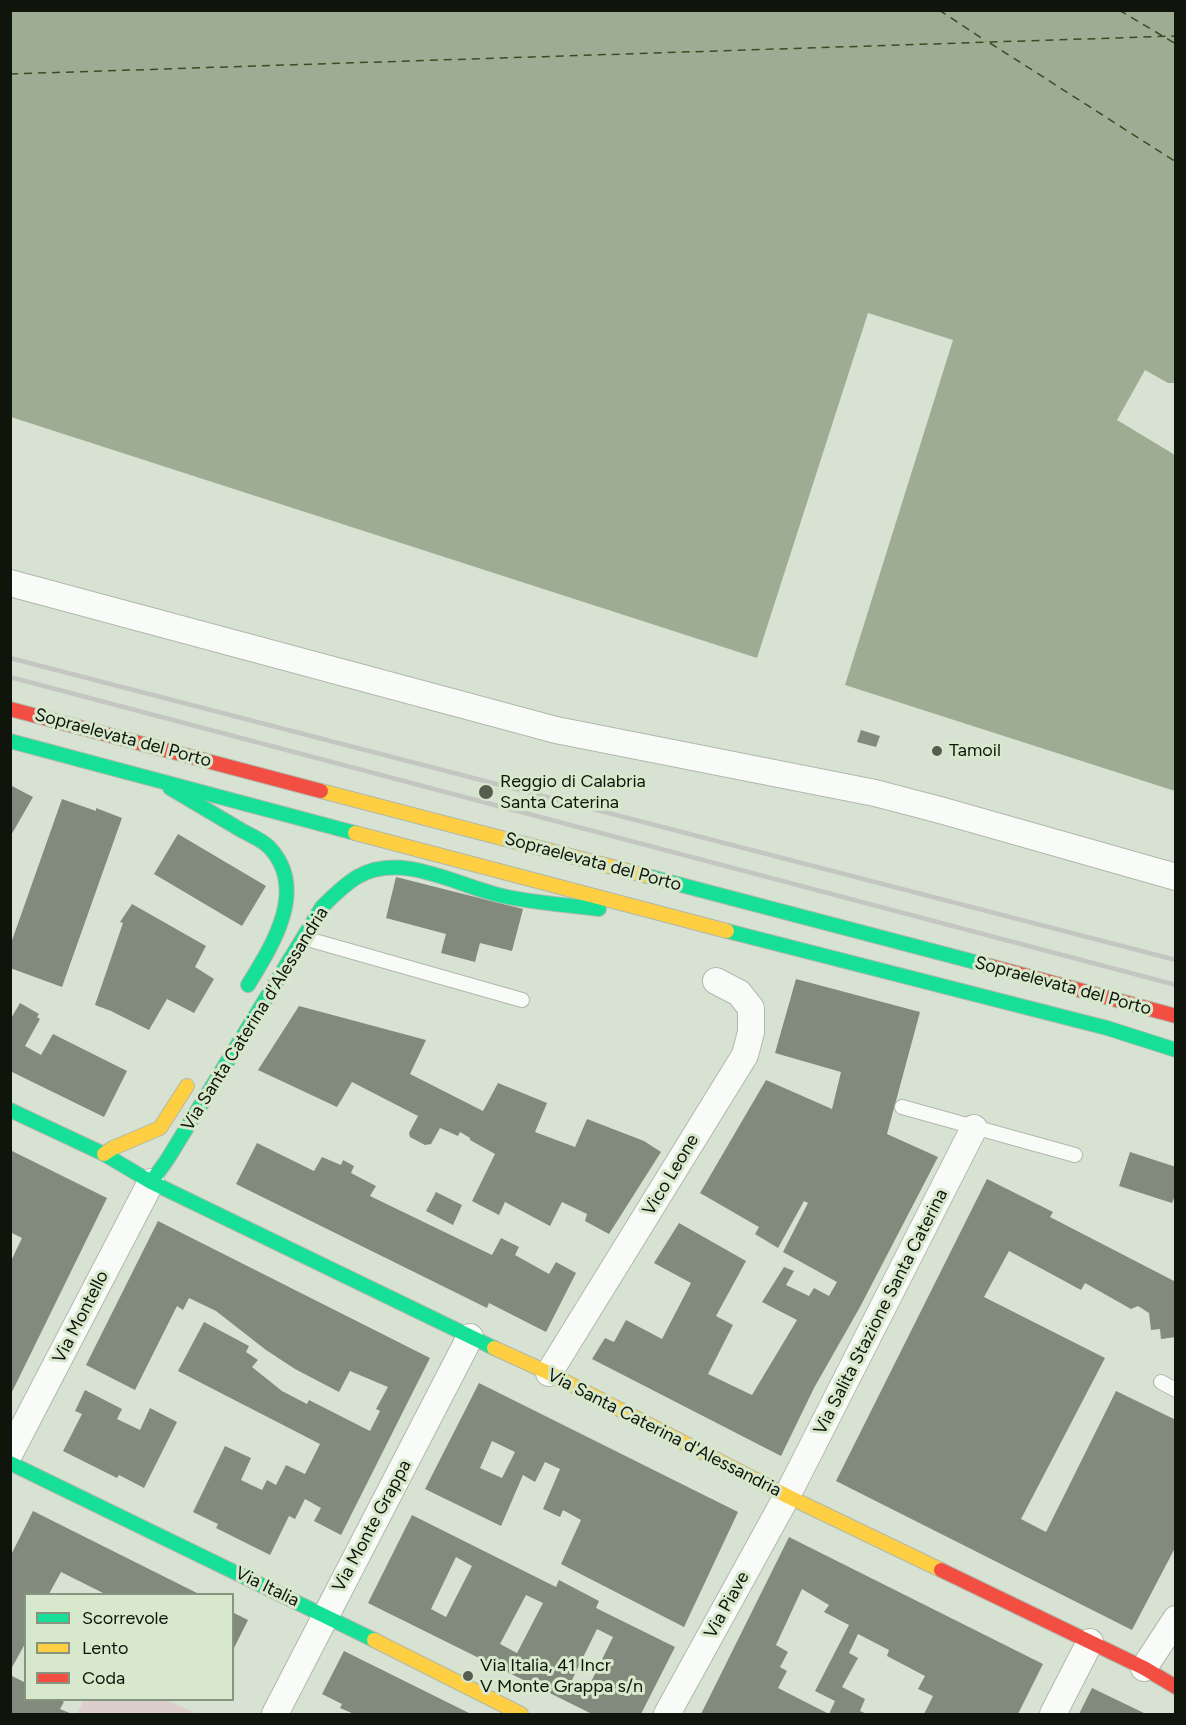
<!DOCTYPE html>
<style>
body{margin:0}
#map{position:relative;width:1186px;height:1725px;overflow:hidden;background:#d8e2d2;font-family:Figtree,sans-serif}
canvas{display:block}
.frame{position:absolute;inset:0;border:12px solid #0f150b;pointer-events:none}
.legend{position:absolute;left:24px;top:1593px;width:210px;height:108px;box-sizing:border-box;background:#d7e8cc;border:2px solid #87947f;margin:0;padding:8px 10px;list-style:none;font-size:18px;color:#0f150b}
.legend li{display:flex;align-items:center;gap:12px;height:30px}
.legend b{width:30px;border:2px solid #87947f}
</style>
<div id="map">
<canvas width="1186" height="1725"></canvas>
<div class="frame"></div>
<ul class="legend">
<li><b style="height:8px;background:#16e098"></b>Scorrevole</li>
<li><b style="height:8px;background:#ffcf43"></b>Lento</li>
<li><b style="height:8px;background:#f24e42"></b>Coda</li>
</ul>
</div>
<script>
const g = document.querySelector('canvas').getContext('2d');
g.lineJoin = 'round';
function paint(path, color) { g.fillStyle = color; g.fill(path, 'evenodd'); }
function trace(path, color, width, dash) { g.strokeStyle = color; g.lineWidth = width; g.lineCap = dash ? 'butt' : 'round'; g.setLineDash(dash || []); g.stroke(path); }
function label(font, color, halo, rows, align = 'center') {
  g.font = font + ' Figtree,sans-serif'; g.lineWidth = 6; g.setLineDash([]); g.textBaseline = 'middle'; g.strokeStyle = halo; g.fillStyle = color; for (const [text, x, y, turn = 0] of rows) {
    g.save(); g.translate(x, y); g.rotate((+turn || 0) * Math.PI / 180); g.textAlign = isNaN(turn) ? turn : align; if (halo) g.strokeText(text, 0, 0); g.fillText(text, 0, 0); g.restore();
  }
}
paint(new Path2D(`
 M84,1700h83l30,14h-120z`), '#dccecb');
paint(new Path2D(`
 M11,10l1164,1v372h-7l-23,-13 -28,50 58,35v336l-330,-106 108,-345 -85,-27 -111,345 -746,-241z`), '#9dac93');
trace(new Path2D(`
 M939,10l47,31
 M1119,10l57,34
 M990,43l186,119
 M10,74l1166,-38`), '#364f20', 1.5, [8, 6]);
paint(new Path2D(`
 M861,730l19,6 -4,11 -19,-5z
 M10,785l23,12 -23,40z
 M62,799l34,12v-3l26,10 -60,169 -52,-19v-22z
 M178,834l88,52 -24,40 -88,-52z
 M396,877l127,32 -11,42 -32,-8 -5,19 -34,-9 5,-19 -60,-16z
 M132,904l74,42 -11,21 19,12 -20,34 -27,-14 -18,31 -38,-19 -16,-6 28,-82 -3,-1z
 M796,979l124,33 -33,122 51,23 -78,150 -46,81 -33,68 -189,-97 13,-21 9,4 12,-22 36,19 29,-56 -37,-20 25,-40 67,38 -30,55 17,9 -25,49 44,21 45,-75 -35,-18 22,-35 10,4 -8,14 23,11 5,-8 15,8 8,-14 -54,-30 25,-49 -4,-2 -26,47 -23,-14 4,-7 -59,-34 66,-113 66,29 9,-37 -66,-19z
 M20,1003l19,11 -2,3 3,2 -15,27 16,9 12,-21 74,37 -23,46 -94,-46v-51z
 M299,1006l127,34 -16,34 73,37 15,-28 49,20 -12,29 40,15 12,-28 57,22 17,11 -52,82 -24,-13 2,-7 -25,-12 -12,24 -45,-24 -6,13 -27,-14 23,-47 -25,-14v-2l-10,-6 -2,4 -18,-8 -9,16 -6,1 -15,-8 -1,-4 9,-17 -66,-34 -15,25 -79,-37z
 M257,1143l57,28 8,-14 19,8 2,-5 11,6 -3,7 25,13 -6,10 122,59 9,-17 18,9 -4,8 34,19 7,-12 20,11 -30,59 -57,-29 -2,5 -251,-124z
 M10,1150l97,48 -97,198v-133l12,-25 -12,-6z
 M1130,1152l46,15v26l-4,10 -53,-17z
 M987,1179l66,33 -3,5 126,65v55l-15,2 -1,-10 -9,1 -2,-17 -11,-7 -7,3 -46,-26 -4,7 -72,-39 -25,46 121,61 -84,161 25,13 70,-141 60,29v126l-44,84 -296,-149z
 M436,1192l26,13 -9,20 -27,-14z
 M158,1221l272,137 -89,177 -27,-14 7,-13 -16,-9 -10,20 -6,-3 -19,39 -54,-27 2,-4 -25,-12 32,-66 26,12 -10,22 21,10 5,-10 9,5 10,-20 19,9 15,-30 -142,-73 26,-49 45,24 -3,6 12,8 -6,7 30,24 25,13 2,-4 61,31 10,-20 -4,-2 12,-22 -38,-16 -11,21 -44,-23 -29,-19 -50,-39 -27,-13 -6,12 -6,-4 -42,84 -49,-25z
 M479,1383l259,129 -54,115 -123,-63 20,-44 -18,-10 -3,7 -17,-8 17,-40 -15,-7 -10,20 -12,-7 -22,51 -76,-37zM492,1441l23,11 -13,26 -22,-10z
 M85,1390l37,19 -5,10 23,11 10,-22 27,14 -33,66 -25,-13 -2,3 -54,-27 19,-37 -7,-3z
 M33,1511l166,83h-94l-44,-22 -12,22h-23v48l-16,29v-114z
 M412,1515l144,72 3,-7 40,21 -3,7 79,39 -34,67h-49l-224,-111zM456,1557l16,9 -26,51 -15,-8zM526,1595l17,8 -26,50 -17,-9zM597,1629l16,8 -25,51 -16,-8z
 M789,1537l254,127 -25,50h-94l9,-18 -15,-7 7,-13 -38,-20 2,-6 -31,-16 -9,19 9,5 -16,29 23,12 -5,12 7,3h-38l6,-13 -20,-10 34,-66 -25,-13 5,-7 -27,-16 -26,56 12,7 -8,15 7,4 -9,17 51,26h-128z
 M232,1612l16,8 -16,32z
 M344,1651l127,63h-117l-14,-6 2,-4 -20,-10z
 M10,1675l16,8v17h34l4,2 -4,7 12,5h-62z
 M1092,1688l54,26h-67z`), '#82897d');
const lane = new Path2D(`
 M304,938l218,62
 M902,1107l173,48
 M1161,1382l15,8`);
const street = new Path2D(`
 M10,583l546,147 319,63 65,17 236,67
 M549,1373l196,-318 6,-23v-24l-12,-15 -23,-12
 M10,1453l141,-271
 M1144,1668l32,-49
 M275,1714l195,-377
 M667,1714l120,-218 187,-368
 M1053,1714l37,-72`);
const fast = new Path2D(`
 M10,741l345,92
 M170,788c24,14 47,28 71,42 9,5 21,10 28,17 40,42 3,99 -21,138
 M647,876l343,90
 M727,931l380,97 69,22
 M10,1110l94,44 47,28 343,166
 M151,1182l16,-22 155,-253c11,-11 22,-22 35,-30 45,-26 100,9 146,19 31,7 64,9 96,13
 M10,1463l364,177`);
const slow = new Path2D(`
 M321,791l326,85
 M355,833l372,98
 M104,1154l9,-6 47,-20 27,-42
 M494,1348l55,25 238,123 154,74
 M374,1640l147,74`);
const jam = new Path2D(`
 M10,709l311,82
 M990,966l186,50
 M941,1570l203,98 32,19`);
trace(lane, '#b0b8ac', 16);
trace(street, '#b0b8ac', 28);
trace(fast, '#b0b8ac', 16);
trace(slow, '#b0b8ac', 16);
trace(jam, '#b0b8ac', 16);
trace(lane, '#f9fbf8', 14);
trace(street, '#f9fbf8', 26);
trace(fast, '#16e098', 14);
trace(slow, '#ffcf43', 14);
trace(jam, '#f24e42', 14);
trace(new Path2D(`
 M10,658l1166,302
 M10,677l1166,308`), '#c3c6c1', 4.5);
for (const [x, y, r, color] of [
 [937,751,6,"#555d51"],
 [486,792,8,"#555d51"],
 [468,1676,6,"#555d51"]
]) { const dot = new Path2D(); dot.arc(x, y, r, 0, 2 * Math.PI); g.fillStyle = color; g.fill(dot); trace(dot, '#d7e8cc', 2); }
label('18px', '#0f150b', '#d7e8cc', [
 ["Sopraelevata del Porto",123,738,15],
 ["Sopraelevata del Porto",593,862,15],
 ["Sopraelevata del Porto",1063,986,15],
 ["Via Santa Caterina d'Alessandria",255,1019,-58],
 ["Vico Leone",671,1175,-59],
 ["Via Salita Stazione Santa Caterina",881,1312,-63],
 ["Via Montello",81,1317,-63],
 ["Via Santa Caterina d'Alessandria",664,1433,27],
 ["Via Monte Grappa",372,1526,-62],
 ["Via Italia",267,1587,26],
 ["Via Piave",727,1605,-61]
]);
label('18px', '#0f150b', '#d7e8cc', [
 ["Tamoil",949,751],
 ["Reggio di Calabria",500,782],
 ["Santa Caterina",500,803],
 ["Via Italia, 41 Incr",480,1666],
 ["V Monte Grappa s/n",480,1687]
], 'left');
</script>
